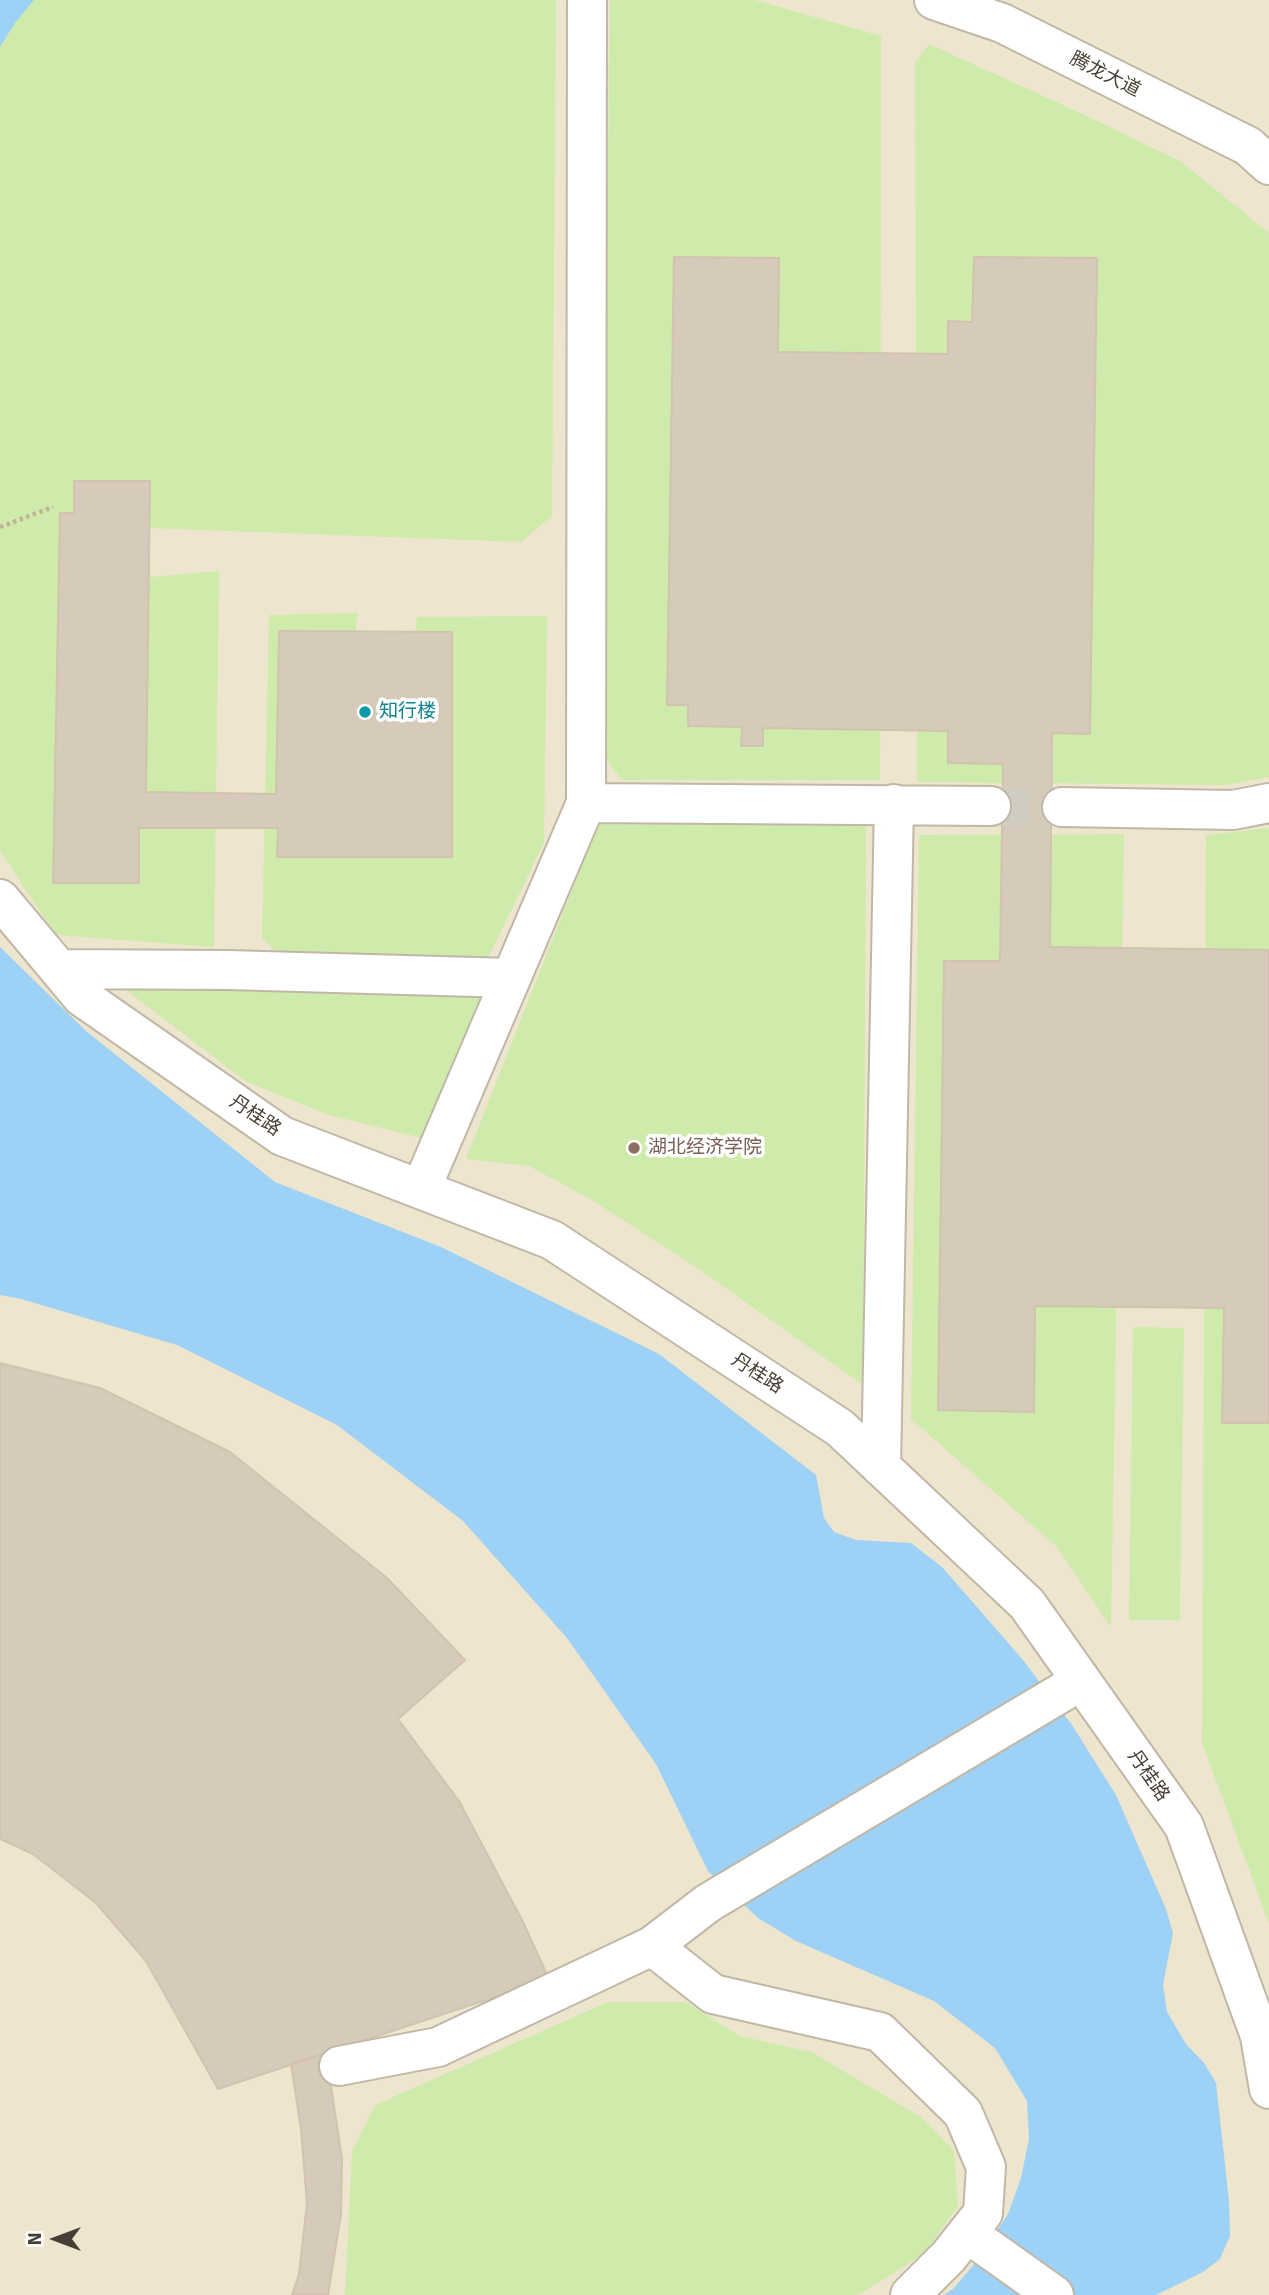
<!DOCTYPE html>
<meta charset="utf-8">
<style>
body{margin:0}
#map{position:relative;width:1269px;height:2295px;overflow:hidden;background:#f4efe5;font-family:Signika,sans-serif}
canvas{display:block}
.north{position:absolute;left:21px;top:2204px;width:70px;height:70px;-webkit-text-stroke:5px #fff;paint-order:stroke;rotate:270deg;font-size:19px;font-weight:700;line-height:28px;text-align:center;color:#473f34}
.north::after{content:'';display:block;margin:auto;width:24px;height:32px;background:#473f34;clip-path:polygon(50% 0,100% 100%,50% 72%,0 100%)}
</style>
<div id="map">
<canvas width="1269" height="2295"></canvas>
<div class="north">N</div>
</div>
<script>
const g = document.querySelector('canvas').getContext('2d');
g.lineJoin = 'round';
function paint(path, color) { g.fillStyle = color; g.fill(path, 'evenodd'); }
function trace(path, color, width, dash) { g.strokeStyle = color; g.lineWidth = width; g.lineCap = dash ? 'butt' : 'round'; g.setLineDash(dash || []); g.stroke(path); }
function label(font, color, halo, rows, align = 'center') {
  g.font = font + ' Signika,"Noto Sans SC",sans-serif'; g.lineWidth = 7; g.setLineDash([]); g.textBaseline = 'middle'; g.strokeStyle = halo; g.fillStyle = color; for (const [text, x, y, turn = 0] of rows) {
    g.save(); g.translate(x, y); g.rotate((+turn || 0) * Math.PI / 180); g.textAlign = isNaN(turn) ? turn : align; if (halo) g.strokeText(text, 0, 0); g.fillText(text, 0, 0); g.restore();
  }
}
paint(new Path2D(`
 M0,0h1269v2295h-1269z`), '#eee5ce');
paint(new Path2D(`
 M34,0h522l-4,516 -31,26 -371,-14v49l69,-6 -5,376 -158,-12 -56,-84v-804l15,-24z
 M610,0h145l126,36 -1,744h-258l-16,-21 -5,-26z
 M929,44l147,67 104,50 89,72v544l-42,8 -310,-3 -2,-719z
 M357,613l-1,19h59l2,-15 130,-1 -3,227 -56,115 -209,-4 -17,-16 7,-323z
 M598,824l268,1 -3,560 -163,-115 -108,-70 -63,-34 -63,-7z
 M1269,828v1095l-67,-180 4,-908z
 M1124,834l-13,793 -55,-81 -145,-127 8,-584z
 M118,984l370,12 -62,143 -100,-25 -79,-32z
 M1133,1327l51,1 -4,292h-51z
 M608,2002h78l54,34 71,16 110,65 33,34 4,55 -34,48 -66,41h-513l7,-144 23,-46z`), '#ceebab');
paint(new Path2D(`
 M0,0h34l-19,23 -15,24z
 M0,947l86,84 189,151 166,65 218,107 157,121 8,43 10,14 22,8 55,3 31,24 81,93 49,65 44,70 50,114 7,24 -10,52 4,27 19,32 18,19 12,20 13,118 1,35 -10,23 -17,13 -47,23h-212l9,-6 23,-27 32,-48 13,-36 8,-39 -2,-38 -32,-53 -61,-47 -138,-60 -38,-23 -50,-47 -52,-107 -89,-126 -104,-117 -126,-96 -160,-80 -156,-46 -21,-4z`), '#9dd1f5');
const building = new Path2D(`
 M674,257l105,1 -1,94 170,2v-33l24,1 2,-65 123,1 -7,476 -38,-1 -2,214 219,3v473h-47l2,-115 -189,-2 -1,106 -96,-2 6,-449h56l3,-197 -55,-1v-32l-185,-3v18h-22l1,-19 -54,-1v-21h-21z
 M74,481h76l-4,311 130,2 3,-163 173,1v225h-175l1,-29h-139v55h-86l7,-370h14z
 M0,1363l100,25 130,64 157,126 78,82 -67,59 61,82 64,121 26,57 -331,110 -72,-128 -50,-58 -63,-49 -33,-15z
 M326,2053l16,106 -1,55 -13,81h-36l7,-21 8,-71 -6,-74 -10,-65z`);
paint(building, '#d6cbba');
trace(building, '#d1c3ad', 2);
trace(new Path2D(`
 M991,806l71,1`), '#d1ccc2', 38, [38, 19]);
const minor = new Path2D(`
 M934,0l68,23 246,123 21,19
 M586,803l405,3
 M1062,807l171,3 36,-7
 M0,899l82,98 200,139 270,104 288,188 187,176 157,222 76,210 9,53
 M59,969l169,1 283,8
 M421,1189l165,-386 1,-803
 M881,1467l13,-663
 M652,1946l61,48 167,38 83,81 23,54 -3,46 -34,43 -39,39
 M339,2066l99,-19 214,-101 56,-43 373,-222
 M967,2233l87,62`);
trace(minor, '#c0b7a7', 42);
trace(new Path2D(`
 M0,527l53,-20`), '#c3b397', 4.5, [3.5, 3.5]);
trace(minor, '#fff', 38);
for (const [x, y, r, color] of [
 [365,712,7,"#0f9aa8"],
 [634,1148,7,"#8d6e63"]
]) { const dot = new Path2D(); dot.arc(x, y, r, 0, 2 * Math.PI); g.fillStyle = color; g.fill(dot); trace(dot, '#fff', 2.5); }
label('19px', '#473f34', '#fff', [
 ["腾龙大道",1105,75,27],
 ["丹桂路",255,1116,34],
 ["丹桂路",757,1374,33],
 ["丹桂路",1148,1776,55]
]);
label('19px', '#0d838f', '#fff', [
 ["知行楼",379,712]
], 'left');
label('19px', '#785e54', '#fff', [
 ["湖北经济学院",648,1148]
], 'left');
</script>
